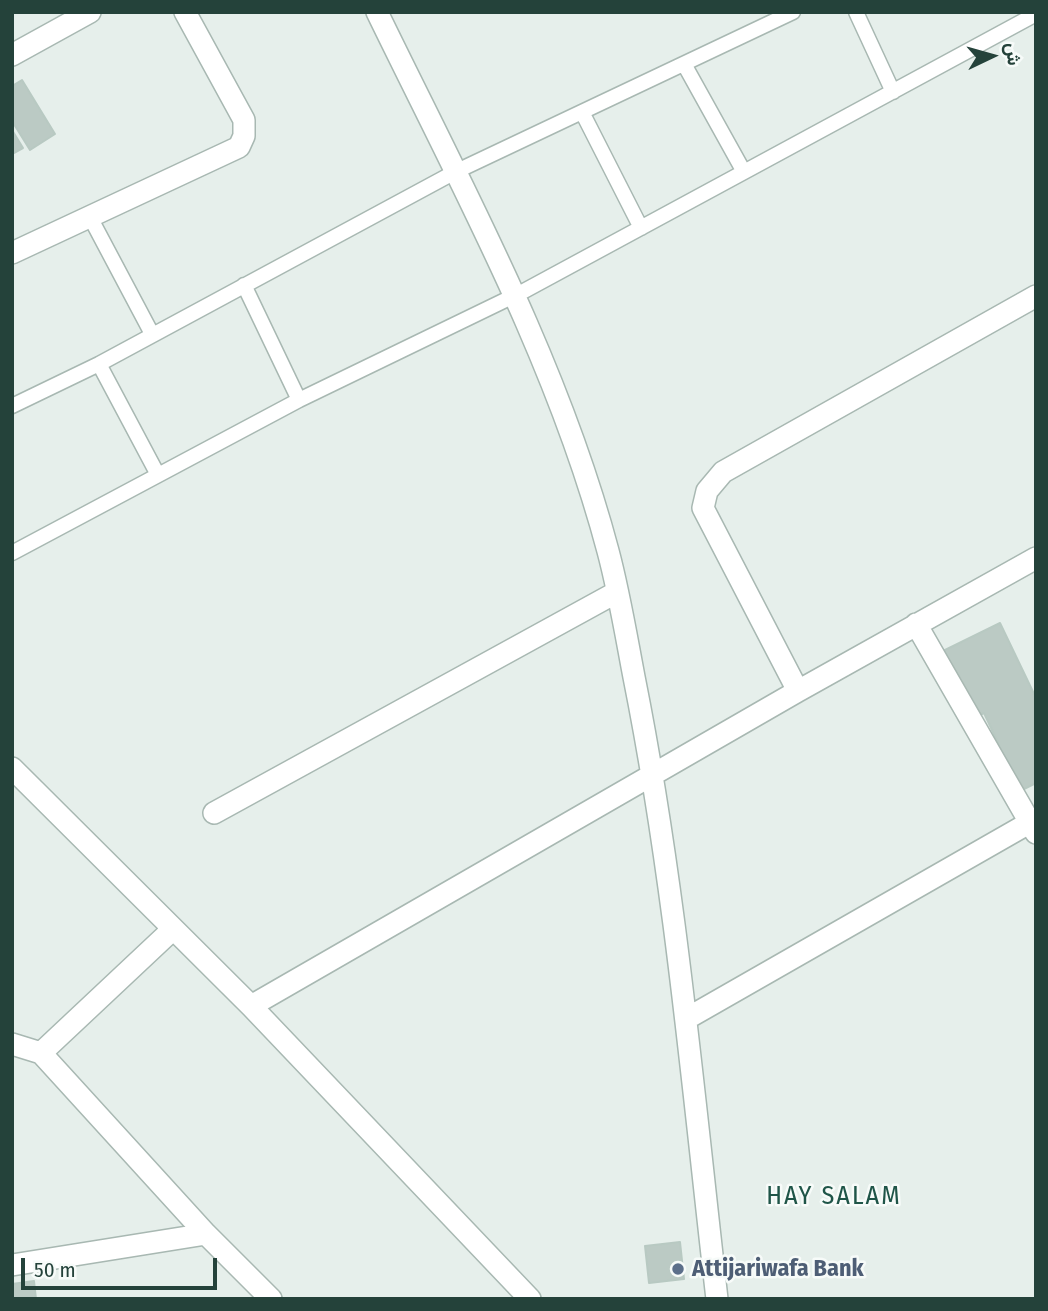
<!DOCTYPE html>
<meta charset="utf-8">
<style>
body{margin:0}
#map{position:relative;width:1048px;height:1311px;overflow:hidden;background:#e6efeb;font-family:"Fira Sans Condensed",Vazirmatn,sans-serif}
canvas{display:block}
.frame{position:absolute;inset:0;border:14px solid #24423a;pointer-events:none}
.north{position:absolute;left:957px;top:21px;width:70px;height:70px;-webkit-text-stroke:5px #f7fbf9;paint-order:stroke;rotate:85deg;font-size:19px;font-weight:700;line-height:28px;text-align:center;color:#24423a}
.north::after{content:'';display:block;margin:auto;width:24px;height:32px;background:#24423a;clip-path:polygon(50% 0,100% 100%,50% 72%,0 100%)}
.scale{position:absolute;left:21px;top:1258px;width:196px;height:32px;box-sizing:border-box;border:4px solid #24423a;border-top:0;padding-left:9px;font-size:21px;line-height:24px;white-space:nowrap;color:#24423a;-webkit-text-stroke:5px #f7fbf9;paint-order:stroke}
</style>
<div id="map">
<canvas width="1048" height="1311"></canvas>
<div class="frame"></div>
<div class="north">ش</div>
<div class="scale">50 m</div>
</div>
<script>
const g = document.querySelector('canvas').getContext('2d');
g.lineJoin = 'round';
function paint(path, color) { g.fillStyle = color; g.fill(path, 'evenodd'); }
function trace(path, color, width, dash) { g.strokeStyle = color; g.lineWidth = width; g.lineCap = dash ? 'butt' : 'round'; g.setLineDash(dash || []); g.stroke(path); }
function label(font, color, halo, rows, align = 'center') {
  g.font = font + ' "Fira Sans Condensed",sans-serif'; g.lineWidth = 5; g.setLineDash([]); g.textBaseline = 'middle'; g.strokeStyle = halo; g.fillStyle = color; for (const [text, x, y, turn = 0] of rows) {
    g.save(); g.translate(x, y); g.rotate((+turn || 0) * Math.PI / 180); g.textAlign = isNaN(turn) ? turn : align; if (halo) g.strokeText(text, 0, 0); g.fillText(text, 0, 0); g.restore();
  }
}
const building = new Path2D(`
 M22,80l33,54 -25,16 -18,-29v-35z
 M12,130l11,18 -11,6z
 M1000,623l36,75v85l-18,9 -24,-47 4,-2 -14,-30 -8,4 -33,-66z
 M680,1242l4,37 -35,4 -4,-37z
 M34,1281l2,18h-24v-15z`);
paint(building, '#bbcac4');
trace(building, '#b8c9c2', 2);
const lane = new Path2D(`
 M856,12l37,80
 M684,64l60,108
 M582,112l59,116
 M90,217l62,117
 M244,285l55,115
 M99,364l59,111
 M12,406l87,-42 356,-192 338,-160
 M12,553l287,-153 225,-109 512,-277`);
const street = new Path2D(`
 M377,12c85,175 181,350 231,539 11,41 18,84 26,126 41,205 59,414 83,622
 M12,55l78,-43
 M12,253l227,-106 5,-11v-16l-59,-108
 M916,624l120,209
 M798,691l-95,-183 4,-17 16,-19 313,-176
 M12,768l239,238 279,293
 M214,813l403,-221
 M251,1006l547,-315 238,-133
 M686,1019l350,-200
 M12,1044l29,9 165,181 65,65
 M41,1053l131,-123
 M12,1265l194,-31`);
trace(lane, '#a8b8b2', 17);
trace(street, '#a8b8b2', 24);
trace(lane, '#fff', 14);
trace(street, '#fff', 21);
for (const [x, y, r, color] of [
 [678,1269,7,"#5c6f8a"]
]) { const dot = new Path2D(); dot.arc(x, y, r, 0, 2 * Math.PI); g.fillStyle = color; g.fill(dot); trace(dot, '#f7fbf9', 2.5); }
label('bold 24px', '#4e5e75', '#f7fbf9', [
 ["Attijariwafa Bank",692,1269]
], 'left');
g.letterSpacing = '2px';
label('26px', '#1f5548', '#f7fbf9', [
 ["HAY SALAM",834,1197]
]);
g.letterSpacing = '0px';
</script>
